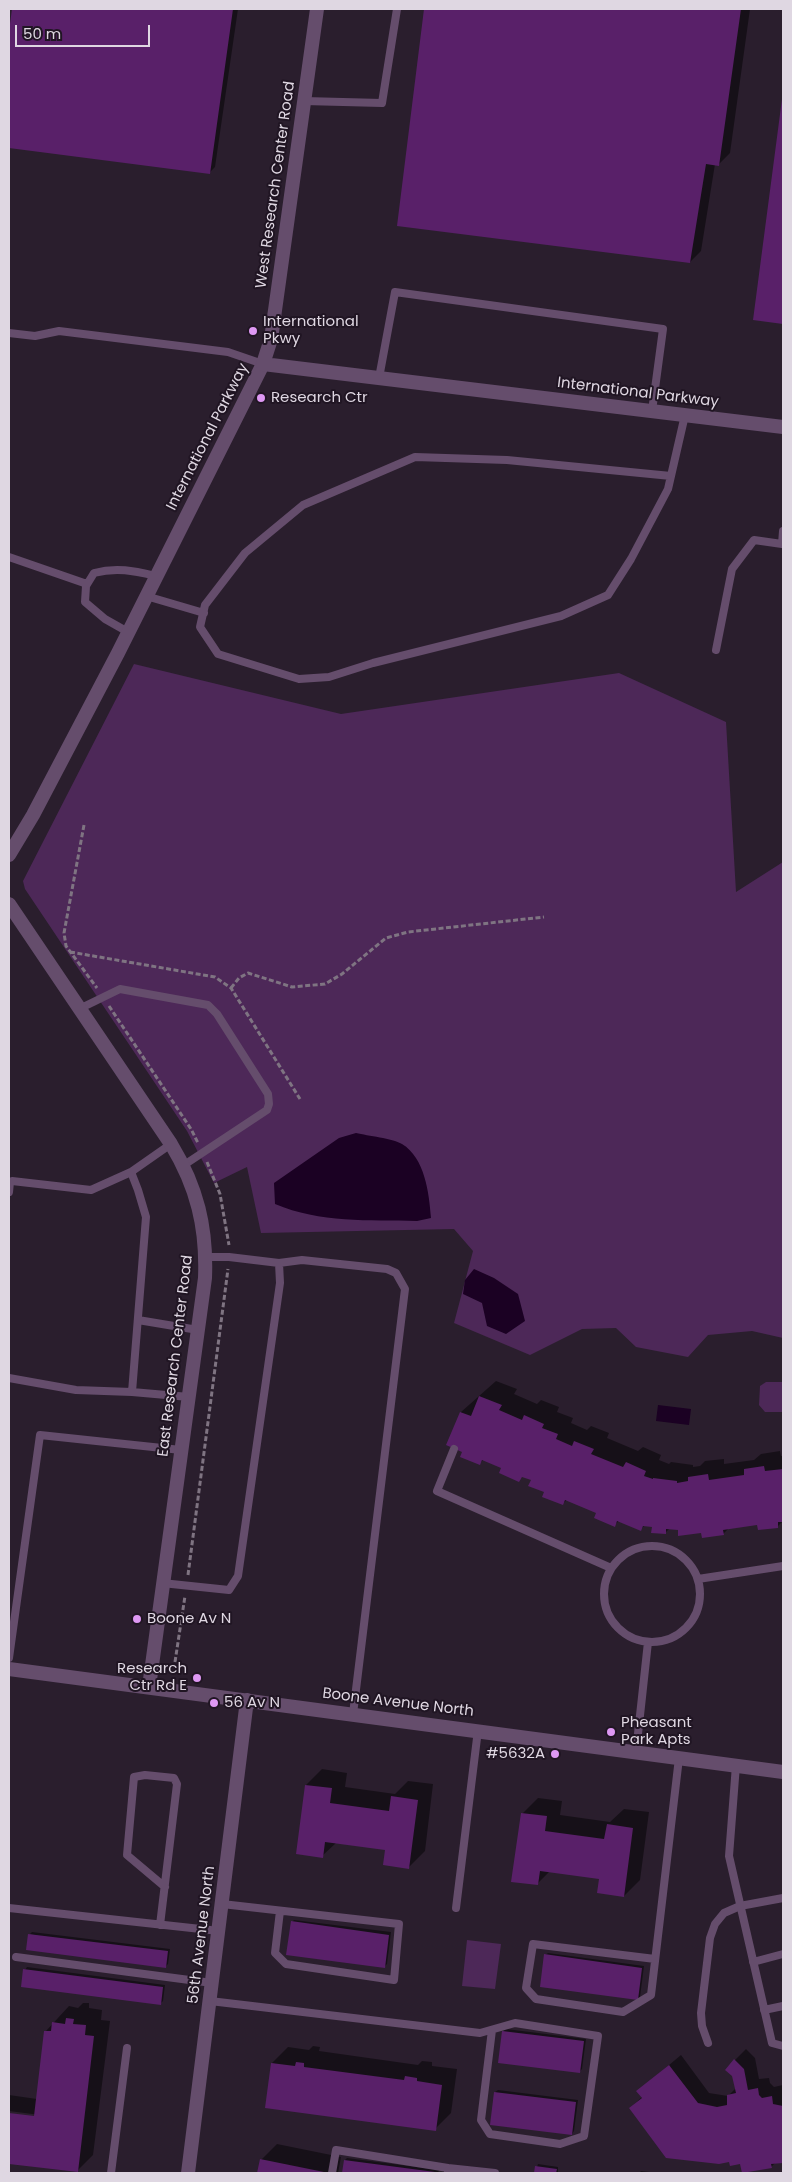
<!DOCTYPE html>
<style>
body{margin:0}
#map{position:relative;width:792px;height:2182px;overflow:hidden;background:#2a1e2d;font-family:Poppins,sans-serif}
canvas{display:block}
.frame{position:absolute;inset:0;border:10px solid #dfd7e2;pointer-events:none}
.scale{position:absolute;left:15px;top:25px;width:135px;height:22px;box-sizing:border-box;border:2px solid #dfd7e2;border-top:0;padding-left:6px;font-size:15px;line-height:18px;white-space:nowrap;color:#dfd7e2;-webkit-text-stroke:4px #201523;paint-order:stroke}
</style>
<div id="map">
<canvas width="792" height="2182"></canvas>
<div class="frame"></div>
<div class="scale">50 m</div>
</div>
<script>
const g = document.querySelector('canvas').getContext('2d');
g.lineJoin = 'round';
function paint(path, color) { g.fillStyle = color; g.fill(path, 'evenodd'); }
function trace(path, color, width, dash) { g.strokeStyle = color; g.lineWidth = width; g.lineCap = dash ? 'butt' : 'round'; g.setLineDash(dash || []); g.stroke(path); }
function label(font, color, halo, rows, align = 'center') {
  g.font = font + ' Poppins,sans-serif'; g.lineWidth = 4; g.setLineDash([]); g.textBaseline = 'middle'; g.strokeStyle = halo; g.fillStyle = color; for (const [text, x, y, turn = 0] of rows) {
    g.save(); g.translate(x, y); g.rotate((+turn || 0) * Math.PI / 180); g.textAlign = isNaN(turn) ? turn : align; if (halo) g.strokeText(text, 0, 0); g.fillText(text, 0, 0); g.restore();
  }
}
paint(new Path2D(`
 M134,664l207,50 278,-41 107,49 10,170 47,-30v476l-31,-7 -44,4 -20,22 -52,-10 -20,-19 -34,1 -52,26 -76,-32 19,-72 -19,-22 -193,4 -14,-66 -33,16 -27,-52 -162,-242 -2,-8z
 M766,1382h17v30h-18l-6,-7 1,-19z
 M467,1940l34,4 -6,45 -33,-3z`), '#4d2858');
paint(new Path2D(`
 M356,1133c12,3 36,5 46,11 23,14 27,49 29,74l-14,3c-48,-1 -97,2 -142,-17l-1,-21 65,-45z
 M474,1269l20,9 24,16 7,27 -19,13 -19,-8 -5,-23 -19,-9 2,-14z
 M658,1405l33,4 -2,16 -33,-4z`), '#1b0123');
paint(new Path2D(`
 M13,9h225l-23,158 -5,5 -201,-25v-106z
 M426,9h324l-20,144 -11,11h-4l-14,87 -11,11 -292,-37z
 M783,99v224l-29,-4z
 M496,1381l21,8 -3,5 23,10 4,-4 18,7 -2,5 16,6 -2,5 16,7 4,-4 18,7 -2,5 31,13 5,-4 18,8 -2,5 10,4 2,-2 22,3v2l7,-1 5,-5 19,-2v5l30,-4 7,-6 19,-3 1,5h2v65l-5,5 -20,-2 -29,4 -6,6 -53,-6 -5,5 -12,-7 -8,-1 -5,5 -21,-9 -5,4 -16,-12 -31,-13 -5,4 -30,-24 -9,-4 -4,4 -17,-13 -18,-8 -5,5 -16,-13 -2,-39z
 M322,1769l25,4 -2,14 50,7 13,-13 25,3 -8,67 -16,16 -23,-18 -50,-6 -14,13 -16,-71z
 M538,1798l24,3 -2,14 50,7 14,-13 25,3 -9,68 -16,16 -23,-18 -51,-7 -13,13 -15,-70z
 M294,1920l97,12 -4,32 -2,2 -93,-44z
 M32,1932l138,17 -2,15 -3,3 -135,-33z
 M548,1953l96,13 -4,31 -3,2 -92,-44z
 M27,1967l138,18 -2,16 -2,2 -136,-33z
 M83,2003h6v5l13,2 -1,10 9,1 -17,134 -16,16 -68,-9v-48l31,4v-3l-31,-4v-16l28,4 9,-68 23,-25 9,2z
 M506,2029l80,10 -4,30 -3,3 -76,-41z
 M313,2046l7,1 -1,4 99,14 4,-4 10,1v4l25,3 -6,44 -16,16 -163,-66 16,-16 21,3z
 M746,2049l9,9 4,21 10,-1 1,5 4,4 9,-2v77l-6,-1 -6,6 -41,-6 -100,-53 12,-11 -4,-6 43,-36 28,38 19,3 8,-8 -1,-28z
 M498,2090l80,10 -4,31 -2,3 -77,-42z
 M277,2144l64,13 -3,16h-80l3,-13z
 M347,2158l92,12 -1,3h-95l2,-13z
 M538,2164l20,3v6h-23z
 M641,2171l17,2h-19z`), '#0007');
paint(new Path2D(`
 M12,9h221l-23,165 -201,-26v-117z
 M424,9h317l-22,157 -13,-2 -16,99 -293,-37z
 M782,99h1v225l-30,-4z
 M479,1396l23,9 -3,5 23,10 2,-5 20,9 -2,4 16,6 -2,5 16,7 2,-5 20,8 -3,5 32,13 3,-5 20,9 -2,5 9,3v-1l24,3v2l11,-2v-4l20,-3 1,6 35,-5v-6l20,-3 1,5 18,-2v53h-5v6l-20,2 -1,-5 -34,5 1,5 -22,3 -1,-5 -23,3v-6l-12,-1v5l-15,-1 1,-6 -9,-1 -2,5 -24,-10 -2,6 -21,-9 2,-5 -31,-13 -2,5 -21,-8 2,-5 -16,-6 3,-6 -9,-3 -3,5 -20,-9 2,-5 -19,-8 -2,5 -20,-8 2,-5 -16,-7 14,-33 11,4z
 M305,1785l27,3 -2,15 59,8 2,-15 27,4 -9,69 -26,-4 2,-15 -60,-8 -2,16 -27,-4z
 M521,1813l26,3 -2,15 59,8 3,-15 26,4 -9,69 -27,-4 2,-14 -59,-8 -2,14 -27,-3z
 M291,1921l98,14 -4,33 -99,-13z
 M28,1934l140,17 -2,17 -140,-18z
 M544,1954l98,14 -4,32 -98,-13z
 M23,1969l140,18 -2,18 -140,-18z
 M66,2018l8,1 -1,5 13,1 -1,10 9,1 -16,136 -69,-8v-51l25,3 10,-85h7l1,-9 13,2z
 M502,2031l82,10 -4,32 -82,-10z
 M734,2059l10,10 4,21 10,-2 1,7 3,3 10,-2 1,8 10,2v57l-12,1 1,4 -30,5 -2,-9 -10,2 -1,-4 -10,2 -53,-6 -37,-50 13,-10 -6,-7 33,-26 29,38 19,4 10,-2v-10l9,-2 -4,-17 -7,-6z
 M296,2062l8,1v4l100,13 1,-4 12,2v3l25,4 -6,46 -171,-23 6,-45 24,3z
 M494,2092l82,10 -4,33 -82,-10z
 M260,2159l64,13v1h-67z
 M344,2160l91,12v1h-93z
 M535,2166l22,3 -1,4h-22z`), '#592069');
trace(new Path2D(`
 M84,825l-20,108 2,13 31,42
 M70,952l145,25 16,11 69,111
 M231,988l8,-10 9,-5 44,14 33,-3 17,-10 44,-36 22,-6 136,-15
 M109,1006l82,123 7,14
 M207,1162l13,32 9,51
 M188,1575l40,-306
 M175,1662l10,-66`), '#7f7482', 3, [5, 2.5]);
trace(new Path2D(`
 M304,101l78,2 15,-94
 M9,333l26,3 24,-5 169,21 35,12
 M379,378l16,-86 268,37 -11,82
 M671,476l-164,-16 -92,-3 -112,48 -58,48 -40,52 -5,22 18,27 81,25 30,-2 44,-14 188,-47 47,-21 23,-36 37,-70 17,-74
 M9,557l78,27
 M146,596l58,17
 M128,632l-23,-13 -20,-17 1,-16 8,-13c23,-6 40,-2 62,3
 M716,650l16,-81 22,-29 28,4 1,-13
 M81,1008l39,-19 88,16 9,9 51,80 1,10 -2,6 -83,55
 M171,1144l-40,28 7,18 8,27 -14,175 57,5
 M9,1192l1,-10 2,-1 79,9 40,-18
 M279,1263l23,-3 85,9 9,4 9,16 -52,425
 M138,1320l60,10
 M9,1378l67,12 56,2
 M454,1449l-17,42 174,77
 M604 1594a48 48 0 1 1 96 0a48 48 0 1 1-96 0Z
 M698,1579l85,-13
 M162,1583l67,7 9,-14 42,-293 -1,-20 -50,-6h-23
 M9,1658l31,-223 141,15
 M636,1752l12,-110
 M736,1765l-7,91 43,187 11,3
 M222,1904l177,20 -5,56 -108,-16 -11,-11 5,-42
 M9,1908l210,23
 M456,1908l22,-178
 M160,1925l17,-141 -3,-6 -29,-3 -11,2 -7,78 38,32
 M16,1957l196,26
 M655,1959l-122,-15 -7,44 10,11 87,13 28,-17 28,-237
 M753,1962l30,-8
 M210,2001l270,32 35,-10 83,13 -14,100 -24,8 -70,-10 -9,-14 11,-90
 M764,2010l19,-4
 M708,2043l-6,-17 -1,-13 9,-75 5,-14 9,-11 16,-7 43,-8
 M448,2168l47,5
 M111,2173l16,-125
 M332,2173l4,-23 112,18v5`), '#654d6c', 8);
trace(new Path2D(`
 M9,855l24,-40 85,-162 145,-289
 M9,904l162,240c26,43 36,83 34,134l-56,409`), '#654d6c', 14);
trace(new Path2D(`
 M317,9l-46,330 -8,25 520,63
 M9,1669l774,103
 M188,2173l59,-473`), '#654d6c', 14);
for (const [x, y, r, color] of [
 [253,331,5,"#de98f3"],
 [261,398,5,"#de98f3"],
 [137,1619,5,"#de98f3"],
 [197,1678,5,"#de98f3"],
 [214,1703,5,"#de98f3"],
 [611,1732,5,"#de98f3"],
 [555,1754,5,"#de98f3"]
]) { const dot = new Path2D(); dot.arc(x, y, r, 0, 2 * Math.PI); g.fillStyle = color; g.fill(dot); trace(dot, '#201523', 2); }
label('15px', '#dfd7e2', '#201523', [
 ["West Research Center Road",276,185,-82],
 ["International Parkway",638,393,7],
 ["International Parkway",208,437,-63],
 ["East Research Center Road",176,1356,-83],
 ["Boone Avenue North",398,1703,7],
 ["56th Avenue North",202,1935,-83]
]);
label('15px', '#dfd7e2', '#201523', [
 ["International",263,322],
 ["Pkwy",263,339],
 ["Research Ctr",271,398],
 ["Boone Av N",147,1619],
 ["Research",187,1669,"right"],
 ["Ctr Rd E",187,1686,"right"],
 ["56 Av N",224,1703],
 ["Pheasant",621,1723],
 ["Park Apts",621,1740],
 ["#5632A",545,1754,"right"]
], 'left');
</script>
